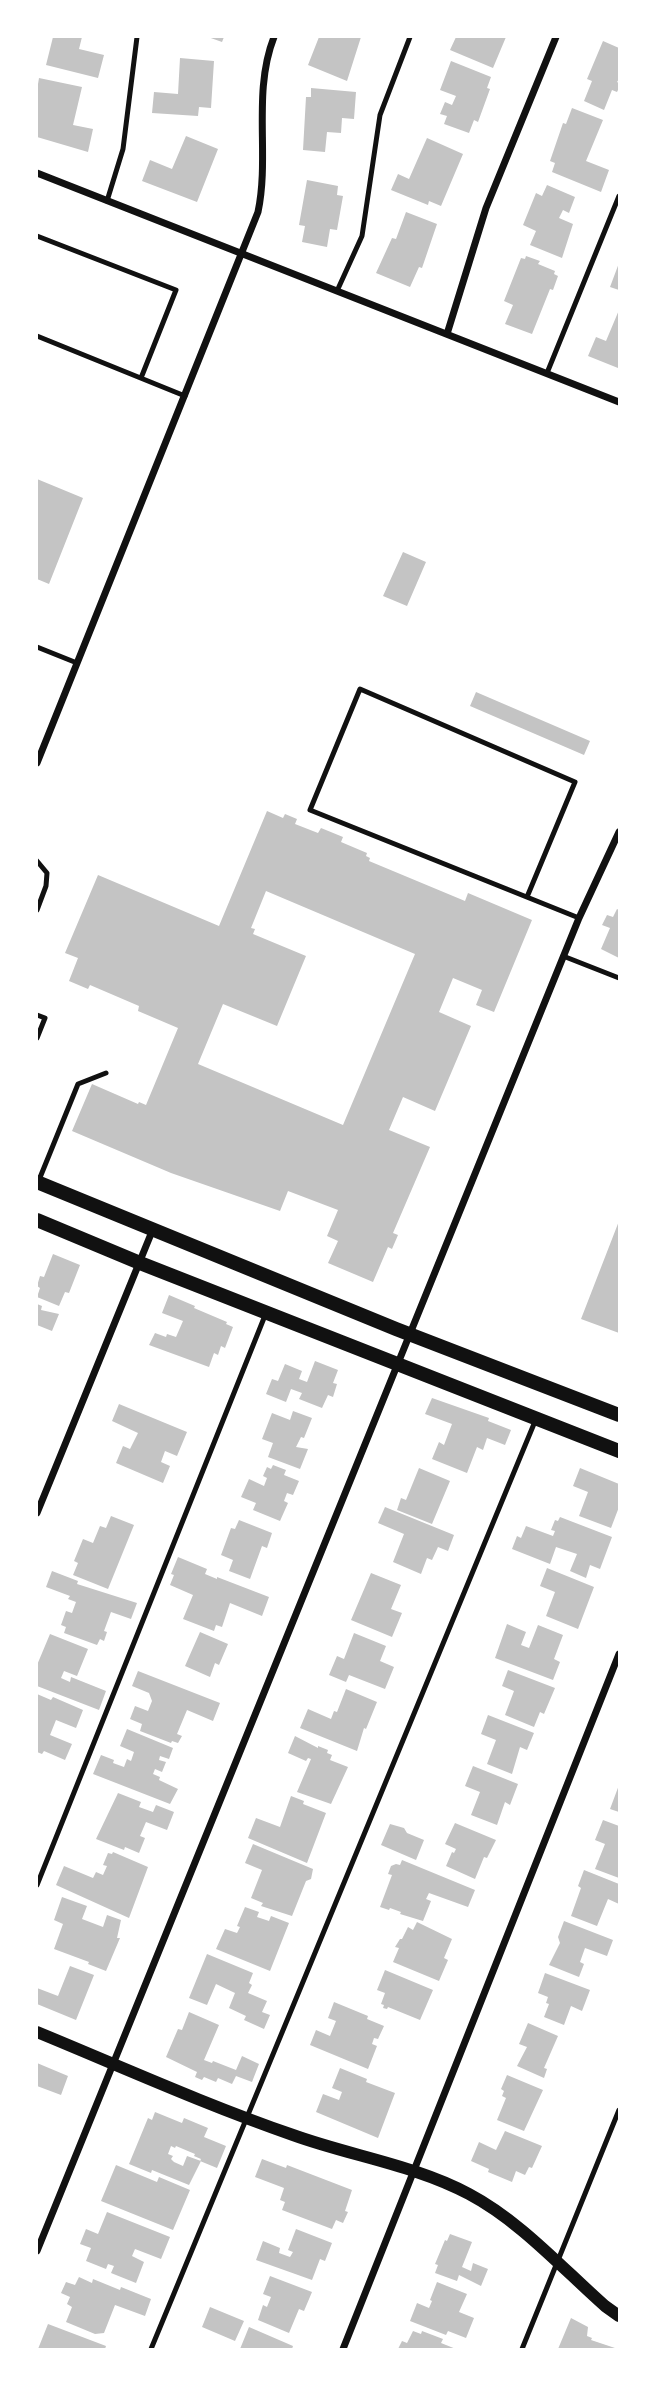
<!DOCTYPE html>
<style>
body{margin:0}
#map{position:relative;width:656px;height:2386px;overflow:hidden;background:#fff;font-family:"Exo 2",sans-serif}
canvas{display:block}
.frame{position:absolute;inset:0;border:38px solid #fff;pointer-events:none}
</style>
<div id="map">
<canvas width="656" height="2386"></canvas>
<div class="frame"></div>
</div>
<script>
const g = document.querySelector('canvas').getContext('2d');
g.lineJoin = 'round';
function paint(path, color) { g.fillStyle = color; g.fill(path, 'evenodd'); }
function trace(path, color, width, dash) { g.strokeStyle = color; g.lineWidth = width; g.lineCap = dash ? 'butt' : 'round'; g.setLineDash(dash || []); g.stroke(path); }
paint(new Path2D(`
 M53,37h29l-3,12 25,6 -6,23 -52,-13z
 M208,37h16l-2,5z
 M319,37h42l-14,44 -39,-16z
 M456,37h50l-13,31 -43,-18z
 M603,41l16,7v31l-2,3 2,1v5l-2,4 -5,-2 -8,20 -20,-9 8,-20 -5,-2z
 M180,58l34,3 -3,47 -12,-1 -1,9 -46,-3 2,-21 24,2z
 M451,61l40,16 -4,11 3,1 -12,33 -4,-2 -5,13 -25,-9 3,-8 -7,-2 5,-12 7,3 4,-9 -16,-6z
 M39,78l43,9 -9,38 20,4 -5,23 -51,-15v-47z
 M311,88l45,4 -2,27 -12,-1 -1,15 -14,-1 -2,20 -22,-2 3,-53h5z
 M572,108l31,12 -17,41 23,9 -8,22 -49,-20 3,-9 -5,-2 13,-38 3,1z
 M186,136l32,13 -21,53 -55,-21 8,-21 22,9z
 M427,138l36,16 -22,52 -12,-5 -1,4 -37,-15 7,-16 11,5z
 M307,180l31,6 -1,9 6,1 -6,34 -7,-1 -3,18 -25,-5 3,-16 -6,-1z
 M547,185l28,12 -6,16 -6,-3 -4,8 14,6 -11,34 -32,-13 6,-14 -13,-6 13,-32 6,3z
 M406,212l31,12 -15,44 -3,-1 -9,20 -34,-14 16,-35 4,1z
 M526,256l14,5 -2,3 17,7 -1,3 4,2 -5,14 -3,-1 -18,45 -27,-10 8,-19 -9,-4 17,-43 4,1z
 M619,263v27l-9,-3z
 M619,310v55l-1,3 -30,-12 8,-19 10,4z
 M37,479l46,19 -34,86 -12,-5z
 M403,552l23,10 -19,44 -24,-10z
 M476,692l114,49 -6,14 -114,-49z
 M267,811l16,7 2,-4 12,5 -2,5 23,9 3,-5 22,9 -2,5 26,11 -1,3 4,2 -1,3 96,40 3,-8 64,27 -38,92 -18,-7 6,-15 -29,-12 -14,34 32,14 -36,85 -32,-14 -14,33 41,17 -37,86 5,2 -6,14 -4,-2 -15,35 -45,-19 10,-22 -11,-5 11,-26 -50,-19 -8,20 -109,-38 -99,-42 20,-47 46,20 1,-2 7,3 32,-77 -40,-17 1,-5 -49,-21 -2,4 -19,-8 9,-23 -13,-5 33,-78 121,51zM266,891l149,63 -72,171 -145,-61 25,-60 54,22 29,-70 -53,-22 2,-5 -4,-1z
 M617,909l2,1v48l-18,-9 9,-21 -8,-3 5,-10 6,2z
 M619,1221v112l-38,-14z
 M53,1254l27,11 -11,28 -4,-1 -6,14 -22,-9 3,-9 -3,-2 3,-10 4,1z
 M169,1295l26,11 -1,2 33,14 -1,2 7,3 -8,21 -4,-2 -3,9 -4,-2 -5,14 -60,-22 6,-12 11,4 1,-3 9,3 7,-16 -21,-8z
 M37,1304l5,2 -1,4 18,4 -7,17 -15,-6z
 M315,1361l23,9 -5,13 4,1 -4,13 -5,-2 -6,13 -23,-9 3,-6 -11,-4 -5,13 -20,-8 6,-15 6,2 7,-17 17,7 -3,8 8,3z
 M432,1398l57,20 -1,3 23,9 -6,15 -18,-7 -4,12 -6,-3 -10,26 -35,-14 7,-17 5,3 8,-21 -27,-10z
 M119,1404l68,28 -10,24 -12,-5 -4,11 9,4 -7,17 -47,-20 7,-17 7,3 8,-16 -26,-12z
 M293,1411l19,7 -8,20 -3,-1 -5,10 12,2 -8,20 -32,-12 5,-14 -11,-4 10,-26 18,7z
 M273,1465l13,5 -2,5 15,6 -6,14 -6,-2 -3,8 4,2 -8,18 -27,-11 3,-7 -15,-6 8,-18 15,7 3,-8 -4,-2 4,-9 4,2z
 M419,1468l31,13 -18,43 -35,-14 4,-12 5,2z
 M580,1468l39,16v23l-8,21 -32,-12 9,-24 -15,-6z
 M385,1507l69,28 -6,16 -10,-4 -6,13 -5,-2 -6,16 -28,-12 11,-28 -26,-11z
 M111,1516l23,9 -26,64 -35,-14 5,-12 -4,-2 9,-22 10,4 7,-17 6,2z
 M560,1517l52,20 -12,32 -10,-4 -4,13 -16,-7 7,-17 -21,-7 -6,17 -38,-15 5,-13 4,2 5,-12 27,10 2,-5 -4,-1 4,-10 3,1z
 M239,1520l33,13 -5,15 -5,-2 -12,33 -21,-8 4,-11 -12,-5 10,-27 4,1z
 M178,1557l29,12 -2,5 12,5v-2l52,20 -7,19 -32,-13 -8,24 -6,-2 -2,6 -31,-12 10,-24 -23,-10 4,-10 -3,-1z
 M547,1568l47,19 -16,42 -32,-13 9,-24 -15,-6z
 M52,1571l26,10 -1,3 60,19 -6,16 -20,-7 -7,19 3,1 -3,9 -4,-2 -3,6 -33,-12 2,-6 -5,-2 5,-14 6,2 4,-11 -8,-3 2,-3 -24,-9z
 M371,1573l30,12 -10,24 11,4 -10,24 -41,-17z
 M507,1624l19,8 -5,13 8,3 9,-23 25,10 -9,24 6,3 -7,18 -58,-22z
 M200,1632l28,12 -9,21 -4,-2 -5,14 -25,-11z
 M354,1633l32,13 -6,15 14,6 -9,22 -36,-14 -3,7 -17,-7 8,-19 7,3z
 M50,1634l38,15 -11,27 -13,-5 -3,7 9,4 1,-5 35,14 -7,19 -62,-24v-21z
 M508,1670l47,18 -11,26 -4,-2 -6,15 -29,-12 9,-24 -12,-5z
 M138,1671l82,32 -7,18 -26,-11 -10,24 5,2 -4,7 -6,-2 -1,2 -31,-12 2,-7 -12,-5 5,-13 13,5 4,-10 -3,-8 -17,-7z
 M346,1689l31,13 -11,27 -2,-1 -7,23 -57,-23 8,-19 23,10 3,-8 3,1z
 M37,1694l14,6 2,-3 30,13 -7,18 -20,-8 -6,15 22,9 -7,16 -21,-9 -2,3 -5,-2z
 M488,1715l46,18 -7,17 -7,-3 -8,27 -25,-10 9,-24 -15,-6z
 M127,1729l46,19 -4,11 -9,-3 -1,4 7,2 -4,10 -7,-3 -2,5 7,3 -1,3 19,9 -8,15 -77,-30 8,-19 13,5 -1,3 11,4 3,-8 4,2 3,-9 -14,-6z
 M295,1736l23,12v-2l10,4 -1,3 5,2 -2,5 18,7 -17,37 -34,-12 14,-33 -3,-1 -2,3 -18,-8z
 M473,1766l45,18 -8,21 -5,-3 -8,23 -26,-10 9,-23 -15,-6z
 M619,1785v27l-9,-3z
 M118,1793l23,9 -2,5 14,5 3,-7 18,7 -7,18 -21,-8 -6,14 5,2 -6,15 -14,-6 -1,3 -28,-11z
 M291,1796l13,5 -1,3 23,9 -19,50 -59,-25 8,-20 24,9z
 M603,1820l16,6v52l-24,-9 10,-25 -10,-4z
 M455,1823l41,17 -9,18 -3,-1 -9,22 -29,-13 6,-14 2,1 2,-4 -11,-5z
 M390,1824l14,4 3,5 17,7 -8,20 -35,-15z
 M253,1844l60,25 -2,10 -5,2 -14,35 -31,-10 2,-3 -12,-5 11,-28 -17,-7z
 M113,1852l35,15 -19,51 -73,-33 8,-19 29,12 3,-6 7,3 4,-9 -4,-1 5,-12 4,1z
 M402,1860l73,30 -7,17 -39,-14 -3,6 5,2 -8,20 -23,-7 1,-2 -11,-4 -1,2 -9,-3 12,-32 -4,-1 3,-8 5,-2 4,1z
 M584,1870l35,14v20l-11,-5 -11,27 -26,-10 10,-28 -3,-2z
 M62,1897l25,9 -5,13 21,8 4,-12 14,5 -4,18h3l-14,33 -18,-7 1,-2 -35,-13 9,-25 -9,-4z
 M245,1907l14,5 -2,5 12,4 2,-5 18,7 -19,48 -54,-22 9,-20 12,4 3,-6 -3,-1z
 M564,1921l49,19 -6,16 -22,-8 -5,14 4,2 -5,13 -30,-12 11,-22 -2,-6z
 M417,1922l35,17 -8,19 4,2 -9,21 -46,-19 6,-14 -4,-1 5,-8h2l6,-12 5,3z
 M207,1954l46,19 -4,10 3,2 -4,8 19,8 -5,11 8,3 -6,14 -20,-9 2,-4 -17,-8 6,-15 -19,-9 -9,21 -18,-7z
 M70,1966l24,9 -18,45 -39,-16v-16l21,8z
 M385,1970l48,20 -13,30 -32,-13 -1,2 -4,-1 1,-3 -3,-1 4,-11 -8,-3z
 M545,1973l45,17 -8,21 -11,-5 -7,19 -20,-8 5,-13 -3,-1 2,-6 -10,-4z
 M334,2002l34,14 -1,3 17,7 -6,13 -4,-1 -2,6 5,2 -9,23 -58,-24 6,-15 14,6 6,-15 -8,-3z
 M189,2012l30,13 -15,35 8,3 1,-2 23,9 6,-14 17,8 -7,18 -16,-6 -4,8 -14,-6 -2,4 -12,-5 -2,3 -7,-3 2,-5 -31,-15 12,-28 4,1z
 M528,2023l30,13 -14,32 3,1 -3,9 -27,-12 10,-19 -8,-3z
 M37,2063l31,13 -7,19 -24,-9z
 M340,2068l27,11 -1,3 29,11 -17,45 -62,-26 7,-18 16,6 3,-8 -10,-4z
 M507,2075l36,15 -19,41 -27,-11 9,-22 -4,-2 2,-5 -3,-2z
 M155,2112l27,11 2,-5 24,10 -4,9 22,9 -9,22 -17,-7 1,-2 -7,-3 1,-2 -19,-8 -1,2 -4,-2 -3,8 5,2 -2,3 3,3 9,4 4,-10 14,5 -12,24 -37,-15 -1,3 -22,-9 19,-46 4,2z
 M505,2131l37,15 -10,22 -3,-1 -4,8 -9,-4 -4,11 -24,-10 1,-3 -18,-8 8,-19 17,8z
 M262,2159l24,9 1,-3 65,25 -7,21 3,1 -5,11 -7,-3 -4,9 -50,-19 3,-8 -5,-2 4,-12 -29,-11z
 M116,2165l41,17 2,-5 31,13 -17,40 -72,-29z
 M107,2212l63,25 -9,22 -26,-10 -3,7 12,6 -8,21 -25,-10 3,-7 -6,-2 -2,5 -20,-8 5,-13 -11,-4 6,-15 12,5z
 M296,2229l36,14 -7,18 -5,-2 -8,21 -56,-20 7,-19 17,7 -1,5 11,4 3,-5 -5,-2z
 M450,2234l22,8 -10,25 9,4 2,-8 15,6 -7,17 -22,-11 -2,6 -22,-8 3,-8 -3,-1 10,-24 2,1z
 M270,2276l42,16 -8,19 -5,-2 -10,24 -31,-13 5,-15 4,2 4,-10 -8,-3z
 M79,2277l13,6 1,-4 27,11 1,-3 30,12 -6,17 -30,-11 -11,28 -9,1 -29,-12 6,-15 -5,-3 3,-7 -9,-4 5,-11 9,3z
 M437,2282l30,12 -8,18 15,6 -8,20 -18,-7 -2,4 -36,-14 7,-18 12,5 3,-7 -2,-1z
 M210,2307l34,14 -9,20 -33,-14z
 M571,2318l17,9 -1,9 5,2 -1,2 27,9h-60z
 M48,2324l58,22 -1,3h-67z
 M249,2327l44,19 -1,3h-52z
 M413,2331l8,3 1,-3 21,8 -2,4 15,6h-58l4,-8 5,2z`), '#c4c4c4');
trace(new Path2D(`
 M107,201l16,-52 14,-112
 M37,236l139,54 -35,88
 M337,291l25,-55 18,-121 30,-78
 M37,336l148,60
 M547,373l72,-177
 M37,647l40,16
 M37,861l10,12 -1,13 -9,24
 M527,897l48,-115 -215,-93 -50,121 269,108
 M563,956l56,22
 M37,1015l8,3 -8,20
 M39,1180l39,-96 28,-11
 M37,1885l229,-572
 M151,2349l385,-930
 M522,2349l97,-239`), '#111', 5);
trace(new Path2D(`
 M37,173l582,229
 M447,334l39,-126 70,-171
 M37,763l221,-551c12,-57 -6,-119 16,-175
 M37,1513l116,-284
 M37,2251l542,-1333 40,-86
 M343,2349l276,-695`), '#111', 7);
trace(new Path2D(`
 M37,2032c85,35 169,73 256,103 58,21 122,30 176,59 51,27 93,74 136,112l14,10`), '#111', 12);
trace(new Path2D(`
 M37,1182l359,147 223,86
 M37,1220l103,43 479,188`), '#111', 14);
</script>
